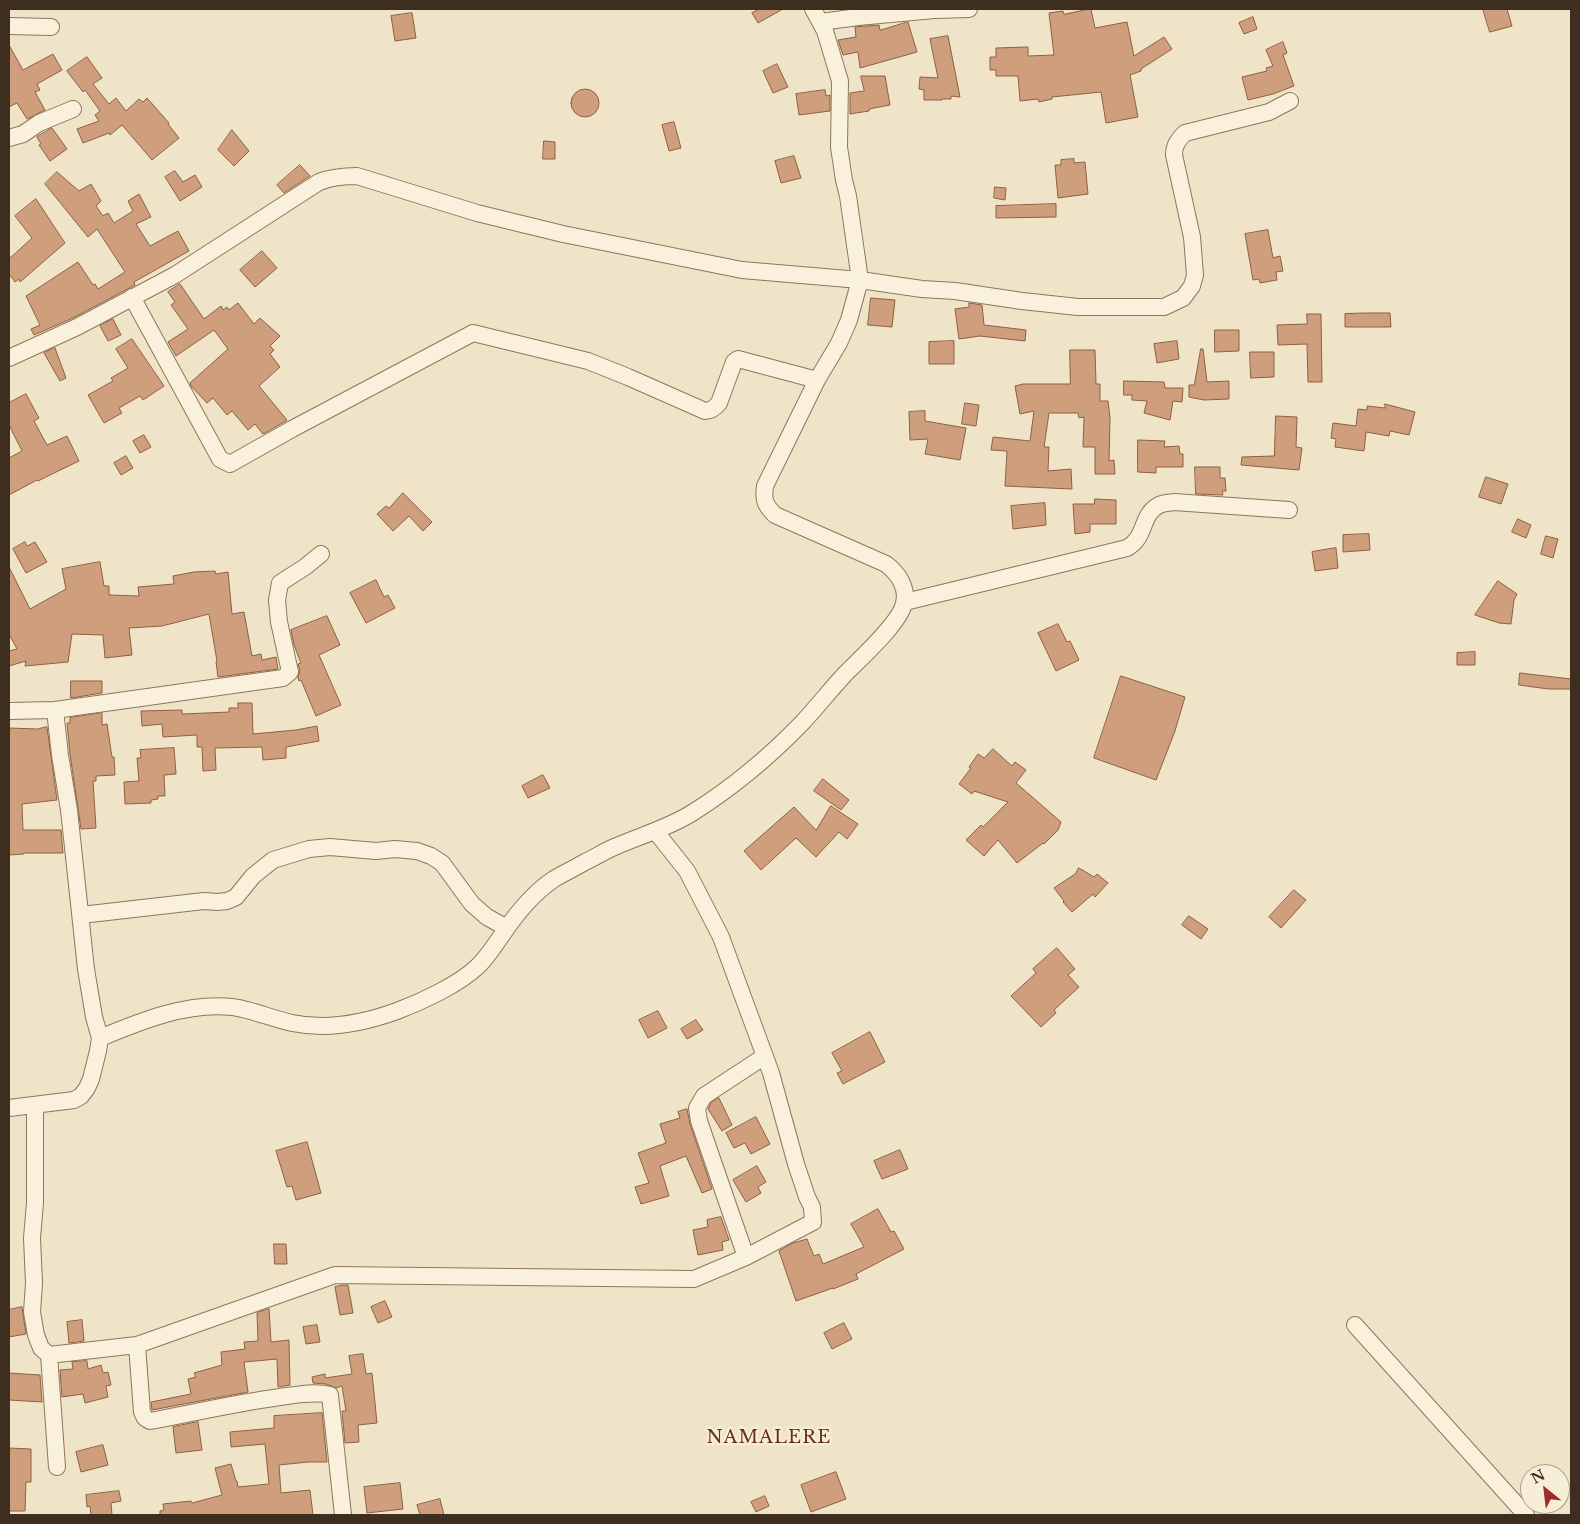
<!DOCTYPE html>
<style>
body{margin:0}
#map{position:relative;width:1580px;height:1524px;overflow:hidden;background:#f0e4c8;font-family:"Libre Baskerville",serif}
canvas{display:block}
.frame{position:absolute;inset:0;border:10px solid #3d2e20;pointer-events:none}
.north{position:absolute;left:1520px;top:1464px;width:50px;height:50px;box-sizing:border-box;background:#f7eed8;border:1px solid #ada18e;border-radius:50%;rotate:331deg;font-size:14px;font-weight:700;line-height:20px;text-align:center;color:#3d2e20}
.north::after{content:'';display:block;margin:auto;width:18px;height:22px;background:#9e2a2b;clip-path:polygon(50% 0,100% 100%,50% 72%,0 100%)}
</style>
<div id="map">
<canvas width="1580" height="1524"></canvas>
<div class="frame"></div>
<div class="north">N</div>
</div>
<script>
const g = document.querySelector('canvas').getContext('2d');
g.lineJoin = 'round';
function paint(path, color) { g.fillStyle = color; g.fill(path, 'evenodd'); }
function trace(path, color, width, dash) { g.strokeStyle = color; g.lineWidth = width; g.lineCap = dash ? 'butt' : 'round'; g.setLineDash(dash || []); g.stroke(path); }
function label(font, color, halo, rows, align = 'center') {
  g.font = font + ' "Libre Baskerville",serif'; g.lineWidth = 4.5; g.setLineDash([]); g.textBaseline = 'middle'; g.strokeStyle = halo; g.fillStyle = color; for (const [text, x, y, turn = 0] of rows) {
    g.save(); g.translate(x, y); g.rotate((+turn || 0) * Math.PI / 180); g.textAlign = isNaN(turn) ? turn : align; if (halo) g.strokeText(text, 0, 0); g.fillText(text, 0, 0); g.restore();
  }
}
const building = new Path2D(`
 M760,9h23l-25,14 -6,-10z
 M1091,9l4,19 32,-6 7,34 30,-19 8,12 -31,20v2l-11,4 8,42 -32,6 -5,-31 -49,5v2l-13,3 -1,-3 -18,2 -2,-25h-22v-6h-6v-13h6v-9l32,-1v9l26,-1 -5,-42 14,-2 1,3z
 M1483,9h24l5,17 -22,6z
 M412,13l4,25 -21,3 -4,-25z
 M1253,17l4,12 -13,5 -5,-11z
 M908,22l9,30 -57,16 -2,-16 -15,3 -5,-15 18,-3 -1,-10 24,-2 1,5z
 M948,36l12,61 -9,-1v3h-9v1h-18v-10l-5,-1 1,-12 18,1 -8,-39z
 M1283,42l4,11 -4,2 11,31 -21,8 -25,6 -6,-23 25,-6 -1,-3 7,-2 -7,-16z
 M9,45l14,25 30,-16 9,16 -25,14 3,6 -5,2 10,18 -18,9 -10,-16 -8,4z
 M87,57l15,21 -9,6 16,20 7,-6 10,13 13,-12 4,3 4,-4 22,25 -1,1 11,14 -27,22 -30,-35 -12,10 -1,-2 -26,10 -6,-14 22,-8 -4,-6 5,-4 -15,-21 -2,2 -16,-21z
 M777,64l11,23 -15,6 -10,-22z
 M861,76h24l5,29 -21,4v2l-19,3v-21l14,-2z
 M571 103a14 14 0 1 1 28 0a14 14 0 1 1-28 0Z
 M825,90l1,6 4,-1v16l-31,4 -3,-21z
 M674,122l7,26 -12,3 -7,-26z
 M52,128l15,21 -17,12 -11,-16 2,-1 -4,-7z
 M232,130l17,21 -15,15 -16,-16z
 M544,141l11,1v17h-12z
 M794,156l7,22 -20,5 -6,-22z
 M1074,159v4l11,-1 3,32 -30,4 -3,-33h6v-5z
 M300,165l10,11 -26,17 -7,-8z
 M175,171l8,11 12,-7 7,12 -22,14 -15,-24z
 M57,172l22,19 12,-7 10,17 -5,5 7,10 5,-3 6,10 19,-12 -5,-10 11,-7 12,23 -15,7 14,22 28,-15 11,20 -55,31 1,3 -62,33 -39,17 -3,-6 9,-4 -14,-29 52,-34 15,23 2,-1 3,5 27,-17 -28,-43 -9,8 -43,-53z
 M995,187l11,1 -1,12 -11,-2z
 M36,199l29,44 -45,39 -1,-3 -4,3 -6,-8v-15l23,-21 -17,-22z
 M1056,204v13l-60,1v-12z
 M1268,230l5,28 7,-2 3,15 -7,1 1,8 -17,3 -1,-4 -6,1 -8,-46z
 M262,251l15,17 -22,19 -15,-17z
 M180,284l24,35 17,-13 2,4 4,-3 2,3 9,-7 16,21 6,-6 20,18 -10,10 4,4 -4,4 10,13 -21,19 28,34 -1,1 -23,13 -8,-10 -7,6 -16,-19 -5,4 -14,-17 -6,5 -16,-17 -1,-3 38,-34 -14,-19 -38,26 -8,-14 20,-13 -17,-24 4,-3 -7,-10z
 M871,298l24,2 -3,27 -24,-2z
 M969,303l13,2 2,20 42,5 -1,11 -45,-5 -21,3 -4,-30 14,-2z
 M1365,313h25l1,14h-46v-13z
 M1307,314h14l1,68h-14l-1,-38 -29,1 -1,-20 30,-1z
 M113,319l8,16 -13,6 -8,-15z
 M1215,330h24v21l-24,1z
 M132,339l32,47 -21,14 -3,-4 -21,12 3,5 -18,10 -16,-28 25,-14 -2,-3 17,-10 -12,-19z
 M954,341v23h-25v-22z
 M1177,341l2,18 -22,4 -3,-19z
 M55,348l11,30 -6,3 -16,-28z
 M1201,349h2l4,33 22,-1v18l-25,1 -15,-3v-12h5z
 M1070,350h25l1,34h4v17h8l2,17 -1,43 5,-1 1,14h-20v-27h-12l1,-30 -5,1 -1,-5h-29l-5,34h5l-1,24 23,-2 1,20 -67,-3 2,-35 -16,-1 2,-13 37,4 4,-30 -14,3 -5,-28 8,-2h47z
 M1250,352h24v25l-23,1z
 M1124,381l40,1 1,6h18l-1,14 -9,-1 -3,19 -26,-7 3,-12 -15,-1v-5h-8z
 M26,394l13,24 -5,3 13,24 20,-9 12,25 -29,14 -12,6 -1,-1 -28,15v-37l13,-7 -13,-26v-22z
 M965,403l14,2 -3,21 -14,-2z
 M1385,404l30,8 -6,23 -19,-4 -1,5 -23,-4 -2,19 -29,-4 1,-8 -5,-1 2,-15 23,3 2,-17 9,1v-4l18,2z
 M925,411v10l41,7 -6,32 -35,-6 3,-15 -18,1 -1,-28z
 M1276,416l21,1 -1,30 6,1 -3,22 -58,-5 1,-8 32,-1z
 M144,435l7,12 -11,6 -7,-12z
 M1138,440l27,1 -1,6 15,-1 1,8h3v13h-27v6l-18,-1z
 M126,456l7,12 -12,7 -7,-12z
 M1195,467h25v11h5l1,13h-4l1,4 -27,-1z
 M1486,477l22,7 -7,20 -22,-7z
 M403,493l29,29 -9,9 -14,-15 -16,15 -16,-17 9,-8 3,2z
 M1095,499l21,1v24h-26v8l-15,2 -2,-30h21z
 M1045,503l1,22 -33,4 -2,-23z
 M1518,519l13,6 -5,13 -14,-6z
 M1369,534l1,16 -27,2v-17z
 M1546,536l12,3 -5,19 -12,-4z
 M25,542l2,4 8,-4 12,20 -21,11 -13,-24z
 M1336,548l2,20 -23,3 -3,-19z
 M100,562l4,24h5v9l30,1 -1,-9 36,-3 -1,-8 21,-4 21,-1 1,3 12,-2 4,42 12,-2 8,44 9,-2 1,6 14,-3 2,12 -60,8 -2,-15 1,-1 -8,-47 -47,12 -33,2 3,27 -27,3 -2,-23 -31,-1 -4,28 -43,4 1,-5 -17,5v-15l8,-2 -8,-15v-67l21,42 36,-20 -4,-20z
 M376,580l8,17 4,-2 7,13 -29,15 -16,-30z
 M1498,581l19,13 -3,6 -3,24 -12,-1 -24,-8z
 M327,616l13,29 -21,10 22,50 -25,11 -15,-36 -2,1 -1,-3 2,-8 -2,-6 3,-1 -7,-18 -3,-15z
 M1058,624l9,18 3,-1 9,19 -23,11 -18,-38z
 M1475,652v13h-18v-12z
 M1520,673l51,6v10h-23l-29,-4z
 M1121,676l64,21 -10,34 -19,49 -62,-22z
 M71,681h31v12l-31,5z
 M238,703h14l1,31 43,-4 21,-4 2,15 -33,6v11l-23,2 -1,-13 -47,1 1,22 -13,1 -1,-24h-5v-12l-34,2 -1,-13 -20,2 -1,-15 41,-1v4l47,-2v-4h9z
 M102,713v12l5,-1 5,33h2l1,18 -19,1v5h-3l3,47 -15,1 -11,-75 -3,-31h3v-5z
 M47,727l10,73 -35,4 1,26h38l2,23h-39v1l-15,1v-127l28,1z
 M174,748l2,26 -12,1 1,21h-7v3l-7,1v3l-26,1 -1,-22 15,-1 -2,-23h4l-1,-8z
 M993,749l19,17 3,-4 11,8 -10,13 45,39 -3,8 -14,14 -1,-1 -26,20 -19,-23 -14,16 -18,-16 15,-15 2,2 25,-25 -34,-11 -2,3 -13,-10 12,-16 -2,-1 9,-13 6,4z
 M543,775l7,13 -22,10 -6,-12z
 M823,779l26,21 -8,10 -27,-19z
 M831,806l27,18 -11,15 -8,-7 -23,25 -20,-19 -35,32 -17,-19 50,-44 22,23z
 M1079,868l15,9 3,-3 11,9 -13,14 -2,-3 -21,18 -9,-10 1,-1 -10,-13 21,-14z
 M1294,890l12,10 -25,28 -12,-11z
 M1189,916l19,13 -7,10 -19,-14z
 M1057,948l18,21 -7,6 11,12 -25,23 2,3 -15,14 -30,-31 25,-23 -3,-4z
 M658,1011l9,17 -19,10 -9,-18z
 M696,1020l7,10 -16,9 -6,-10z
 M870,1032l15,30 -42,22 -6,-11 5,-2 -10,-18z
 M719,1098l13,27 -10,6 -14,-22 3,-6z
 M687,1109l3,15 22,65 -10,4 -16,-37 -26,10 9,30 -28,8 -6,-17 14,-4 -11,-30 28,-10 -6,-19 20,-6 -2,-6z
 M756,1117l14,27 -19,10 -6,-11 -11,5 -8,-15z
 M307,1142l14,51 -25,7 -4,-14 -5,1 -11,-36z
 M900,1150l8,19 -26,10 -8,-18z
 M757,1166l9,16 -8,5 3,6 -15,9 -13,-22z
 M878,1209l13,23 3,-1 10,18 -48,25 2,5 -25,10v-1l-37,13 -17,-50 14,-8 14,-4 7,17 5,-2 4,10 41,-17 -13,-23z
 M721,1217l8,23 -7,2 1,8 -25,5 -5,-25 15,-3 -1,-7z
 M274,1244h12l1,20h-12z
 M343,1285h5l5,28 -13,2 -5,-28z
 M385,1301l7,16 -14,6 -7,-16z
 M22,1307l4,27 -17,3v-27z
 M269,1309l2,33 18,-2 1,45 -12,2 -1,-28 -33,3 4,30 -96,18 -1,-8 40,-8 -3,-15 8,-2 -2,-4 28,-8 -1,-13 24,-3 -1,-7 14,-1 -1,-28z
 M82,1320l2,21 -15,2 -2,-21z
 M844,1323l8,16 -20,10 -8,-16z
 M317,1325l3,17 -14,2 -3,-17z
 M363,1354l3,20 6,-1 5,50 -19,2 1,17 -14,1 -3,-32h4l-4,-25 -6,2 -10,-4 -13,-1 -1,-6 13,-3v4l27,-4 -3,-18z
 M87,1361l1,8 13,-4 2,8 5,-1 3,13 -5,1 2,11 -23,6 -2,-9 -21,3 -2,-27 13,-1 -1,-7z
 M9,1373l31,2 2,27 -33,-2z
 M322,1413l5,49h-19l-29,3 2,28 29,-3 3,25h-153v-4l4,-1 -1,-6 28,-3 1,2 30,-8 -7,-27 16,-4 5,17h1l1,6 31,-3 -4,-40 -34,3 -1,-15 44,-4v-12z
 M198,1422l4,28 -26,3 -3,-26z
 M103,1445l5,20 -27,7 -5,-20z
 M9,1448l22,1v33h-5l-1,29h-16z
 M836,1472l10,27 -35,13 -10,-27z
 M400,1483l3,26 -36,4 -3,-26z
 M119,1491l2,10 -10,2 1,12h-21l-1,-9 -3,1 -1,-12z
 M765,1496l4,10 -13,6 -5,-10z
 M440,1499l4,16h-24l-3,-10z`);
paint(building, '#cf9f7d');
trace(building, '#8d5f41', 1);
const minor = new Path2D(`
 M821,22l37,-5 76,-7 35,-1
 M9,26l42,1
 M9,138l14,-4 16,-11 34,-14
 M132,297l88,162 10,5 62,-35 181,-96 115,28 40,16 77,34c6,0 10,-3 14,-8l15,-41 4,-3 79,21
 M9,358l68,-31 98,-52 144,-93c13,-5 25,-6 38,-6l120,37 86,21 179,36 118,10 62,9 33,2 67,10 56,6h86l19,-9 9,-12 3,-11 -3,-38 -18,-82c0,-10 4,-15 11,-22l84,-21 21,-11
 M905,602l222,-54c20,-11 13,-33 32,-43 4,-2 10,-2 15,-3l115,8
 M9,711l46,-1 228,-32 7,-6 -11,-50 -2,-22 3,-17 25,-16 16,-13
 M81,915l123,-14 13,1 10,-1 9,-4 17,-21 20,-16 36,-11 21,-2 46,4 19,-2 22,2 14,5 11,7 30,41 15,13 20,11
 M100,1038c41,-17 87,-36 132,-31 18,2 41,12 60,16 34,7 72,0 105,-12 24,-9 61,-26 80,-44 10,-9 17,-21 25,-32 14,-21 31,-42 52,-56 10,-6 21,-11 31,-17 11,-5 21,-12 32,-16 25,-11 51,-18 75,-33 40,-25 77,-56 110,-90 15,-16 29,-34 44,-50 14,-14 55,-51 58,-70 4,-15 -6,-30 -18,-39l-111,-49c-10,-10 -12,-15 -10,-29l52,-106 22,-37 10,-23 11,-40 -12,-84 -4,-16 -5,-33 1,-66 -15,-50 -12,-22
 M35,1105v98l-3,35 2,45 -2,29 4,23 5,13 8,7 8,112
 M9,1108l65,-8 7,-4 6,-8 4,-9 7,-28 2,-13 -6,-21 -8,-48 -17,-159 -9,-55 -5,-45
 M746,1257l-47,-136 -2,-13 7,-12 61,-40
 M1355,1325l171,190
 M137,1345l5,67 3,6 5,3c43,-8 86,-18 130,-24 15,-2 35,-6 50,-2l13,120
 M49,1355l88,-10 198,-70 359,4 52,-22 67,-35 -1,-15 -5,-10 -11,-33 -25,-91 -50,-136 -34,-66 -31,-39`);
trace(minor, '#8d765c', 18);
trace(minor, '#faf1dc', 16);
g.letterSpacing = '1px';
label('18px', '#6b2e1e', '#f7eed8', [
 ["NAMALERE",769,1438]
]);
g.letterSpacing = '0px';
</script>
